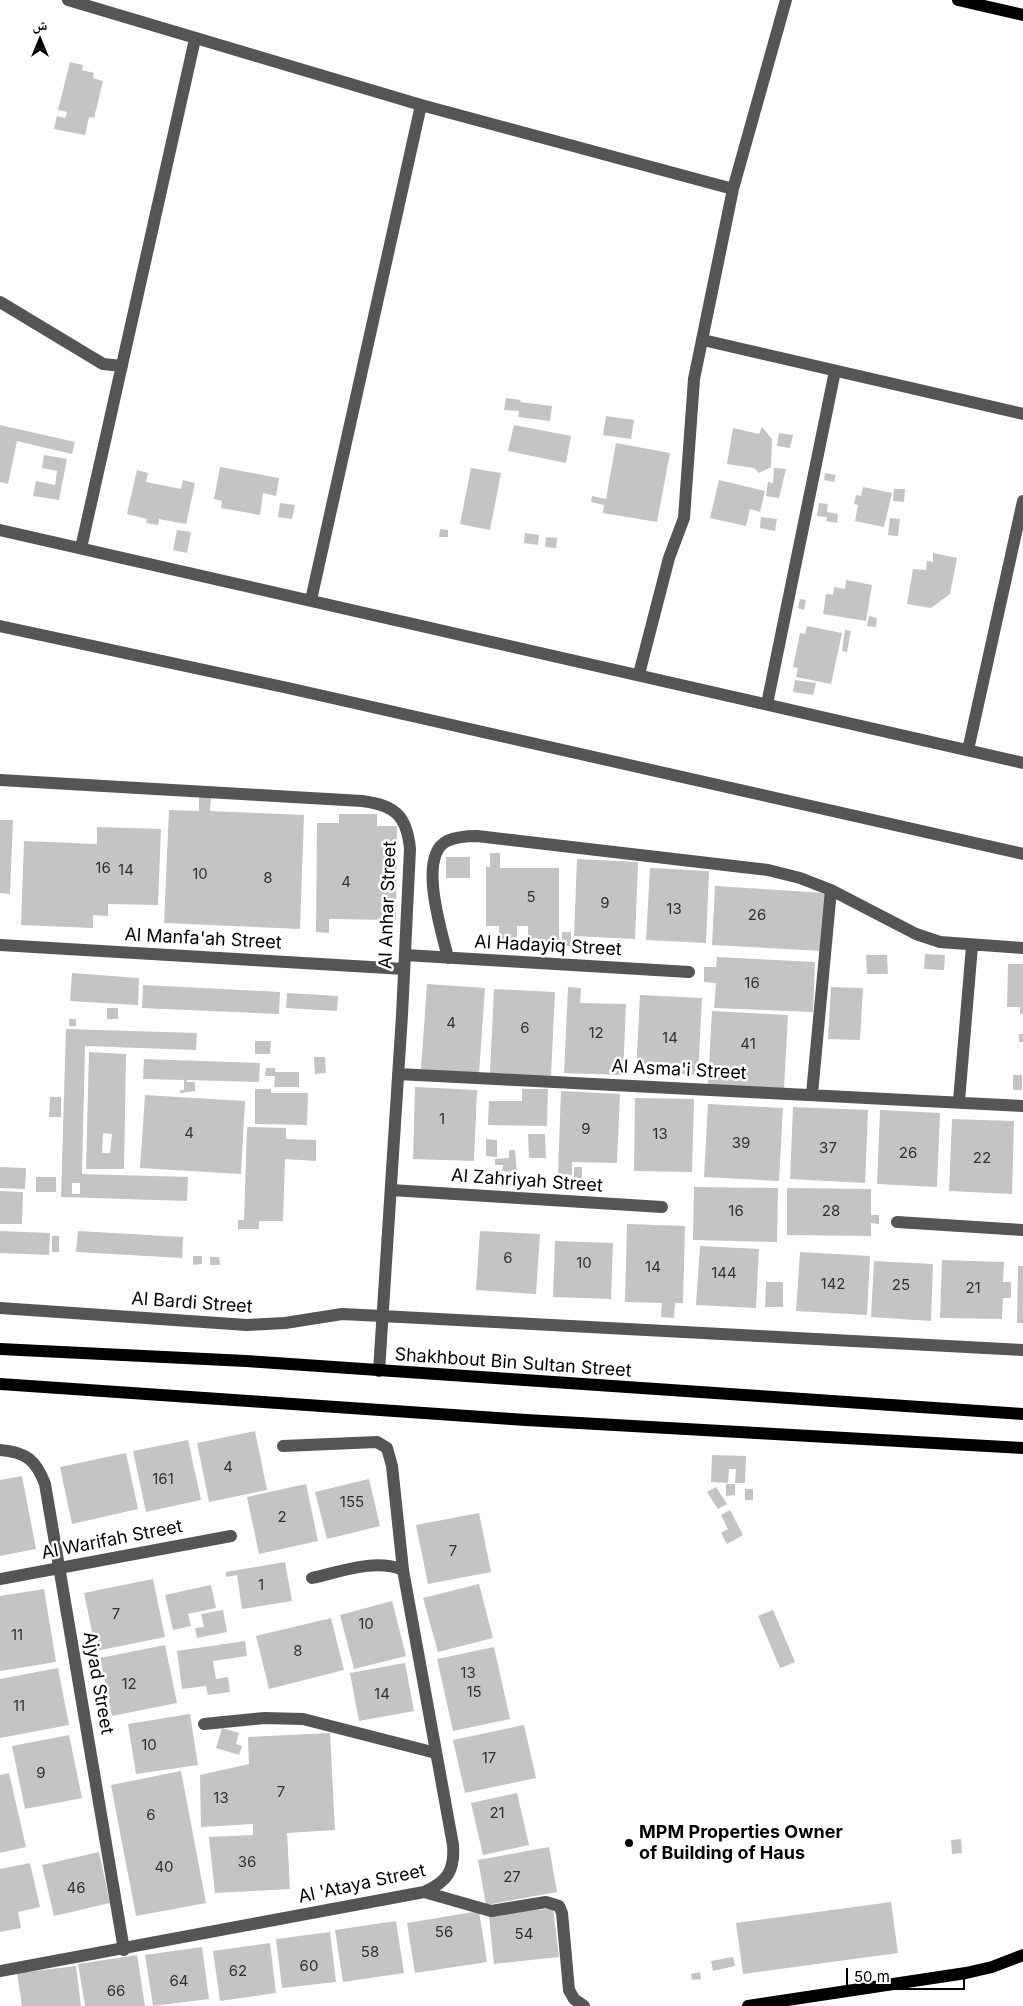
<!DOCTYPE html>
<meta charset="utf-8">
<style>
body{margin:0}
#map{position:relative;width:1023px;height:2006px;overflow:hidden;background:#fff;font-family:Inter,"Noto Naskh Arabic",sans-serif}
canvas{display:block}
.north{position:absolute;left:15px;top:15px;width:50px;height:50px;-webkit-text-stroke:4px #fff;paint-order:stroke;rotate:0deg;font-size:14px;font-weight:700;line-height:20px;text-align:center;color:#000}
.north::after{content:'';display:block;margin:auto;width:18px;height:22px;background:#000;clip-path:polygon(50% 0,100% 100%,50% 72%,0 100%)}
.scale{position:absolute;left:846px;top:1968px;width:119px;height:22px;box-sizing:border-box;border:2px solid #000;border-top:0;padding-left:6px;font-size:15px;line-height:18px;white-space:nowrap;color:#000;-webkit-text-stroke:4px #fff;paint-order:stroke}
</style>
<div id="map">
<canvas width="1023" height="2006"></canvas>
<div class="north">ش</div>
<div class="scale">50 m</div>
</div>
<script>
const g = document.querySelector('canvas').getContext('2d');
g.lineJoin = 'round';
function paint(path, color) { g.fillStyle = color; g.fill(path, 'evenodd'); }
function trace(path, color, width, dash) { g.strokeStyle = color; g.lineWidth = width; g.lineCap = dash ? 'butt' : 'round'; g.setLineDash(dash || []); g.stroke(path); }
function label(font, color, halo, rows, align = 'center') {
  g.font = font + ' Inter,sans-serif'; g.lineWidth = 5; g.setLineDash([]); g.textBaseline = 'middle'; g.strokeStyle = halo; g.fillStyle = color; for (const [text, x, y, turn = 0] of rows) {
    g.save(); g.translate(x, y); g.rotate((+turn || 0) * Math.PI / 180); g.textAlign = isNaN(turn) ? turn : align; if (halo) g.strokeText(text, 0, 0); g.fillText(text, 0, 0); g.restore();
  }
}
paint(new Path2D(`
 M70,62l13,3 -1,5 12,3 -1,5 10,3 -9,37 -5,-1 -4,18 -31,-6 3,-13 8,2 2,-6 -9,-2z
 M506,398l15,2 -1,2 32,4 -2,15 -32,-4 1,-6 -15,-1z
 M606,416l28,4 -3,19 -28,-4z
 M0,425l75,17 -3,12 -55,-13 -9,43 -8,-2z
 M514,425l57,11 -5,27 -58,-12z
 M762,427l10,12 -1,28 -12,6 -5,-5 -27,-4 6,-36 26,6z
 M779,433l14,2 -3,13 -13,-2z
 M616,443l54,10 -13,69 -54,-9 1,-8 -13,-3 1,-6 14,3z
 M44,455l23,4 -8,41 -26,-4 3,-15 19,4 2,-14 -15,-3z
 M220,467l59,11 -3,18 -13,-3 -3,22 -39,-7 1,-7 -8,-2z
 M471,468l30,5 -11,57 -30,-6z
 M774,468l12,1 -7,29 -13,-2 2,-14 5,1z
 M137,470l11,3 -2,9 35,7 2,-9 12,3 -9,41 -27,-5 -1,6 -12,-2 1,-4 -20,-5z
 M825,473l11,2 -2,7 -10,-2z
 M719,480l46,11 -5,21 -10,-3 -4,17 -36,-8z
 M863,487l29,6 -8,34 -29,-6 3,-16 -4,-1 2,-9 5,1z
 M894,489h11l-1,13 -11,-1z
 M280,503l15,2 -3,14 -14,-2z
 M819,503l9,1 -1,8 11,2 -1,9 -11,-2 1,-4 -10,-1z
 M761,517l16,2 -2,12 -15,-3z
 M890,518l10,1 -2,17 -10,-1z
 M440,529l8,1v7h-9z
 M177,530l14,2 -4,21 -14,-3z
 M525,533l14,2 -1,10 -14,-2z
 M546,537l11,1 -1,10 -11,-1z
 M933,553l24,5 -7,36 -19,14 -24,-4 6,-35 13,1 1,-9 6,1z
 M846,580l26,5 -6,36 -43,-7 3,-20 7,1 1,-8 11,2z
 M800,599l6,1 -2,10 -6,-2z
 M869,616l8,2 -1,9 -9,-1z
 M807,626l35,7 -11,51 -35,-7 2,-9 -5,-1 7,-34 5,1z
 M845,630l6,1 -4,21 -5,-1z
 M795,680l21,3 -3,12 -20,-3z
 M199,797l12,1 -1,13 94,4 -4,114 -136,-6 5,-113 30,1z
 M339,814h38v12h20l-1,94 -67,-1v14l-13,-1 1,-109h22z
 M0,820h13l-3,74 -10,-1z
 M97,827l64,2 -3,76 -50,-1v12l-15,-1v13l-72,-3 3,-84 73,3z
 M490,853h10v15h59v75h-31v-17h-11v16l-18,-1v-15h-13v-59h4z
 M446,857h24v21h-24z
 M577,859l61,3 -3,77 -61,-3z
 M650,868l59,3 -3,72 -60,-3z
 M715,886l110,7 -3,58 -110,-6z
 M562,932h9v14h-9z
 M925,954l20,1 -1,15 -20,-1z
 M866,955h21l1,19h-21z
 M717,957l98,5 -2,50 -99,-4 2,-25 -12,-1v-15h12z
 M1008,964h15v50h-3v-7h-13z
 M72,973l67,5 -1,27 -68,-4z
 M427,984l58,4 -6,86 -58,-5z
 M143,985l137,7 -1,22 -137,-6z
 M568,987l13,1 -1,15 46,1 -3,71 -59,-2z
 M831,987l32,1 -3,52 -32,-1z
 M494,989l61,3 -4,84 -61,-3z
 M287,993l51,3 -1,15 -51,-3z
 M640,995l62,3 -4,77 -62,-3z
 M107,1008h11v11h-11z
 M712,1011l76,4 -4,74 -76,-4z
 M69,1019h7v7h-7z
 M66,1029l131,4 -1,17 -111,-4 -3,128 106,3 -1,24 -126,-4zM72,1183h8v11h-8z
 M1019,1034h4v8h-4z
 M255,1041h16l-1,13h-15z
 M89,1052l37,2 -2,115h-38zM103,1133l9,1 -2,19h-8z
 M314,1057h11l1,16 -11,1z
 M144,1059l116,4 -1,19 -72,-2v2h8v9l-15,2v-3h4v-10l-41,-1z
 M266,1068h9v4h24v15h-25l1,-11h-10z
 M1013,1075h9v15h-9z
 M415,1087l62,3 -3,71 -61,-2z
 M255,1089h16v4h37l-1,32 -52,-1z
 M522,1089h26l-1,37 -59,-1 1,-24h33z
 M561,1091l59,3 -3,69 -45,-1v13l-14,-1z
 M145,1095l100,6 -4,73 -101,-6z
 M50,1097h11v20h-12z
 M635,1098l59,1 -2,73 -58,-1z
 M708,1104l75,4 -4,73 -75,-4z
 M793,1107l75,3 -3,73 -75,-4z
 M880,1110l60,3 -3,74 -60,-3z
 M952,1119l62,2 -2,73 -63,-3z
 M247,1127l39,1v11l30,1v21l-31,-2 -2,62h-24v8h-21v-9h6z
 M528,1134h17l1,24h-17z
 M486,1139l11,1v17l-11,-1z
 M509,1150h6l2,22 -15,-1 1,-6h-8v-6l14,-1z
 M0,1167l26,1 -1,21 -25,-1z
 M574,1167h8v12h-8z
 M36,1177h20v15h-20z
 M694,1187l84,1 -1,54 -84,-2z
 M787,1188l84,1v26h8v9l-8,-1v13l-84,-1z
 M0,1191l23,1 -1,32h-22z
 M627,1224l58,2 -2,77h-8l-1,15 -13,-1 1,-14 -37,-1z
 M0,1231l50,2 -1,22 -49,-2z
 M78,1231l105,6 -1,21 -106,-6z
 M480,1231l60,3 -4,60 -60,-4z
 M52,1236h7v16h-7z
 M555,1241l58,2 -2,56 -58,-2z
 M700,1246l59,3 -3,59 -60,-3z
 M800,1252l70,4 -3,59 -71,-4z
 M193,1256h9v8l-9,1z
 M210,1257h9l1,8h-10z
 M942,1260l62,2 -1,20h8v16h-8l-1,21 -62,-1z
 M874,1261l59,3 -2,57 -60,-4z
 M1018,1266h5v57h-6z
 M766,1282h17v25h-18z
 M255,1431l12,59 -58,12 -12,-59z
 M188,1440l13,60 -55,12 -13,-61z
 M126,1453l12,56 -66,15 -12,-57z
 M712,1455l34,1 -1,27h-10l1,-14h-7l-1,14 -17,-1z
 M22,1476l14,73 -36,7v-76z
 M369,1479l11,47 -53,13 -12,-47z
 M306,1484l12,57 -59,13 -12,-57z
 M726,1484h9v11l-9,1z
 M716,1487l11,17 -9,5 -11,-17z
 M745,1489h8v11h-8z
 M730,1510l13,25 -16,9 -6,-11 7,-4 -7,-14z
 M479,1513l12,59 -63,12 -12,-59z
 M285,1562l7,39 -50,8 -5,-34 -11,2v-5z
 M153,1579l12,58 -69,14 -12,-58z
 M479,1584l14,54 -55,14 -15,-54z
 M211,1585l5,23 -28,6 3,12 -18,4 -8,-35z
 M44,1589l12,73 -56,9v-75z
 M392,1601l14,55 -52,13 -14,-54z
 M223,1610l4,22 -30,6 -2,-10 9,-1 -3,-13z
 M773,1610l22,52 -15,6 -22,-52z
 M331,1618l13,52 -75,19 -13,-53z
 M245,1641l2,15 -34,5 3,18 12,-2 2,15 -22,3 -2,-9 -24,3 -5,-38z
 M165,1645l12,58 -65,13 -12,-58z
 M494,1647l16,72 -57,12 -16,-72z
 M405,1663l9,48 -55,10 -9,-48z
 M58,1668l11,57 -69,13v-59z
 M190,1714l8,51 -62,9 -8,-50z
 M524,1725l12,53 -71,15 -12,-53z
 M222,1728l17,5 -3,11 6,2 -3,9 -23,-7z
 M330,1733l5,97 -48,3 3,56 -75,4 -6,-56 44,-2v-11l-52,3 -1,-52 49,-11 -1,-27z
 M69,1735l13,63 -57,11 -13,-63z
 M181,1771l25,132 -70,13 -25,-131z
 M9,1773l17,74 -26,6v-78z
 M517,1793l12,52 -46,10 -12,-52z
 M961,1839l1,14 -10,1 -1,-14z
 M549,1847l8,45 -71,13 -8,-45z
 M99,1852l11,51 -56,13 -12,-51z
 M30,1863l10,44 -22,5 3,16 -21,4v-63z
 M891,1902l7,51 -155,21 -7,-51z
 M553,1908l6,49 -65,7 -5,-48z
 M479,1911l8,51 -72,11 -8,-50z
 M396,1921l8,52 -61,9 -8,-52z
 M330,1932l6,50 -54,6 -6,-49z
 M270,1943l6,50 -56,8 -7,-50z
 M202,1947l7,52 -56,7 -8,-51z
 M137,1955l8,51h-60l-7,-42z
 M733,1957l2,9 -22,5 -2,-10z
 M76,1966l5,40h-59l-5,-33z
 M700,1972l1,7 -9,1 -1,-6z`), '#c4c4c4');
trace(new Path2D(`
 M68,0l353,105 312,84
 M0,302l103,62 19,2
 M703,340l320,74
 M0,530l1023,233
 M81,548l114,-509
 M311,600l110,-495
 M0,626l288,62 735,166
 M639,674l30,-116 15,-40 10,-139 39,-190 53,-189
 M767,704l68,-333
 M968,750l55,-249
 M0,780l362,21c33,4 45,15 48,48l-8,166 -23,356
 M0,945l404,24
 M405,955l284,17
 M448,958c-6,-26 -31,-102 -1,-117 9,-4 20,-5 30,-5l291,34 32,8 31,12 85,44 24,8 83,6
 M398,1074l625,32
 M812,1094l19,-204
 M959,1101l13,-155
 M391,1190l271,17
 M897,1222l126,8
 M0,1308l247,17 38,-2 57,-9 40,2 641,34
 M283,1446l94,-4 10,6 5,18 11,104
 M0,1450c26,2 36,10 45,34l79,466
 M0,1579l231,-43
 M204,1724l60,-6 39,1 133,34
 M424,1892l67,19 55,-9 13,4 3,7 7,77 5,9 10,7
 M0,1971l424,-79c23,-10 31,-21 29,-47l-50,-275c-28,-12 -63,2 -91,8`), '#555', 12);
trace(new Path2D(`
 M958,0l65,15
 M0,1349l246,12 777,53
 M0,1384l526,36 497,28
 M748,2006l218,-33 26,-6 31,-12`), '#000', 12);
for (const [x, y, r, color] of [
 [629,1843,5,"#000"]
]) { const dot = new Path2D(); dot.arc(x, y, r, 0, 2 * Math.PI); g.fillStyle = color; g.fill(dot); trace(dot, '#fff', 2); }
label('15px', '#313131', null, [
 ["16",103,868],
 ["14",126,870],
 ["10",200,874],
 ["8",268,878],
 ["4",346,882],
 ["5",531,897],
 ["9",605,903],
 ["13",674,909],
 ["26",757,915],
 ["16",752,983],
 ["4",451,1023],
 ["6",525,1028],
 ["12",596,1033],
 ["14",670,1038],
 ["41",748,1044],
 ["1",442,1119],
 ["9",586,1129],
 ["4",189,1133],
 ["13",660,1134],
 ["39",741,1143],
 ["37",828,1148],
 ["26",908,1153],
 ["22",982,1158],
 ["16",736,1211],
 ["28",831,1211],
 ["6",508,1258],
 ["10",584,1263],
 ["14",653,1267],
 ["144",724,1273],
 ["142",833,1284],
 ["25",901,1285],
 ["21",973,1288],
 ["4",228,1467],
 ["161",163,1479],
 ["155",352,1502],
 ["2",282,1517],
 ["7",453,1551],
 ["1",261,1585],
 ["7",116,1614],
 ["10",366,1624],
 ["11",17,1635],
 ["8",298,1651],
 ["13",468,1673],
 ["12",129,1684],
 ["15",474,1692],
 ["14",382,1694],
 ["11",19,1706],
 ["10",149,1745],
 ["17",489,1758],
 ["9",41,1773],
 ["7",281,1792],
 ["13",221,1798],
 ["21",497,1813],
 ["6",151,1815],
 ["36",247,1862],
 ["40",164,1867],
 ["27",512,1877],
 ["46",76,1888],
 ["56",444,1932],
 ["54",524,1934],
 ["58",370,1952],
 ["60",309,1966],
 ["62",238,1971],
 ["64",179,1981],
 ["66",116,1991]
]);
label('18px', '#000', '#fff', [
 ["Al Anhar Street",388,905,-88],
 ["Al Manfa'ah Street",203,939,3],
 ["Al Hadayiq Street",548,946,3],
 ["Al Asma'i Street",679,1070,3],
 ["Al Zahriyah Street",527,1181,4],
 ["Al Bardi Street",192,1303,4],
 ["Shakhbout Bin Sultan Street",513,1363,4],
 ["Al Warifah Street",112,1540,-11],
 ["Ajyad Street",98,1683,80],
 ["Al 'Ataya Street",362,1884,-12]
]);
label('bold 18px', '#000', '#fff', [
 ["MPM Properties Owner",639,1833],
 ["of Building of Haus",639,1854]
], 'left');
</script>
